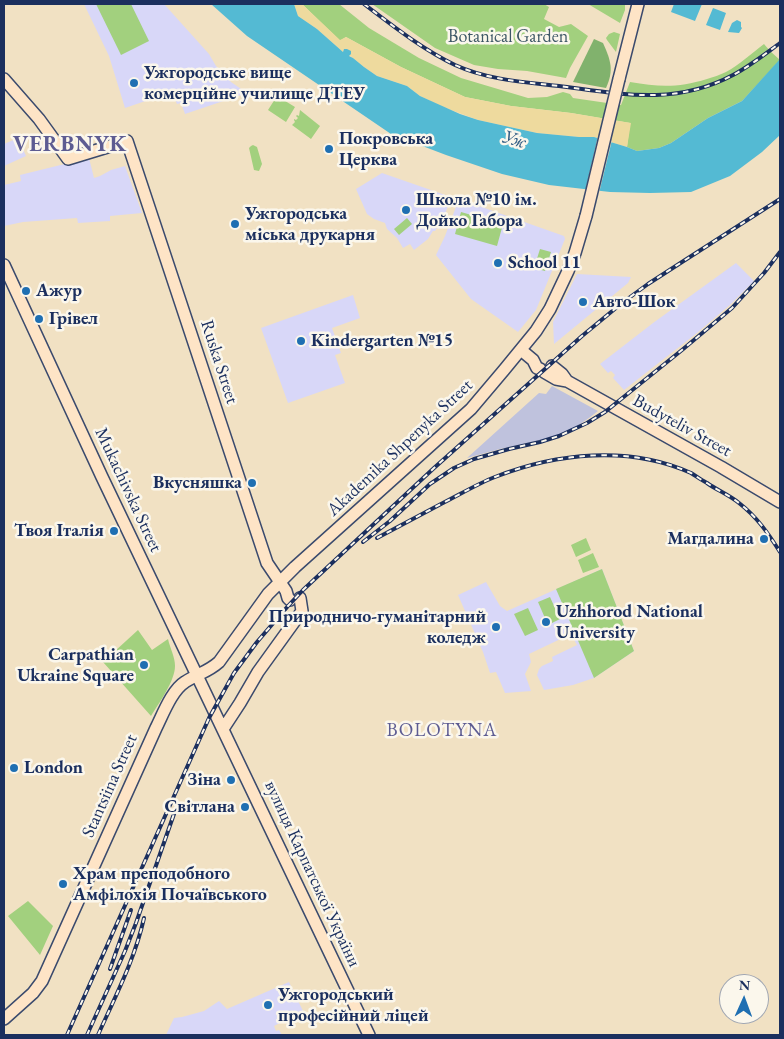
<!DOCTYPE html>
<meta charset="utf-8">
<style>
body{margin:0}
#map{position:relative;width:784px;height:1039px;overflow:hidden;background:#f1e1c3;font-family:"EB Garamond",serif}
canvas{display:block}
.frame{position:absolute;inset:0;border:5px solid #1b2f5e;pointer-events:none}
.north{position:absolute;left:719px;top:974px;width:50px;height:50px;box-sizing:border-box;background:#fbf7ec;border:1px solid #a1a7b3;border-radius:50%;rotate:2deg;font-size:14px;font-weight:700;line-height:20px;text-align:center;color:#1b2f5e}
.north::after{content:'';display:block;margin:auto;width:18px;height:22px;background:#1f6fb2;clip-path:polygon(50% 0,100% 100%,50% 72%,0 100%)}
</style>
<div id="map">
<canvas width="784" height="1039"></canvas>
<div class="frame"></div>
<div class="north">N</div>
</div>
<script>
const g = document.querySelector('canvas').getContext('2d');
g.lineJoin = 'round';
function paint(path, color) { g.fillStyle = color; g.fill(path, 'evenodd'); }
function trace(path, color, width, dash) { g.strokeStyle = color; g.lineWidth = width; g.lineCap = dash ? 'butt' : 'round'; g.setLineDash(dash || []); g.stroke(path); }
function label(font, color, halo, rows, align = 'center') {
  g.font = font + ' "EB Garamond",serif'; g.lineWidth = 5; g.setLineDash([]); g.textBaseline = 'middle'; g.strokeStyle = halo; g.fillStyle = color; for (const [text, x, y, turn = 0] of rows) {
    g.save(); g.translate(x, y); g.rotate((+turn || 0) * Math.PI / 180); g.textAlign = isNaN(turn) ? turn : align; if (halo) g.strokeText(text, 0, 0); g.fillText(text, 0, 0); g.restore();
  }
}
paint(new Path2D(`
 M84,4h80l45,50 7,12 15,16 16,11 -62,21 -4,-11 -4,1 -4,-10 -8,3 -2,-2 -38,13 -16,-52z
 M18,138l8,18 -22,10v-22z
 M89,158l5,20 6,-2 11,-6 14,-4 17,47 -32,3v5l-32,2 -1,-5 -54,4 -19,4v-41l17,-4 -1,-6z
 M382,173l69,24 -11,32 -3,-1 -2,3h-2l-5,8 -14,11 -4,-6 -7,4 -6,-10 -10,-9 -2,-6 -11,-4 -7,-5 -11,-25z
 M459,199l105,37 1,3 -29,71 -18,22 -47,-33 -35,-44 9,-19z
 M736,263l18,18 -23,23 -34,29 -73,57 -11,-12 2,-3 -4,-4 -3,2 -8,-9 53,-41z
 M577,274l54,3 -3,6 -74,61 -1,-22z
 M353,295l7,23 -28,10 9,25 -6,2 10,28 -57,20 -27,-75z
 M602,569l32,82 -40,27 -21,7 -29,5 -7,-15 2,-6 3,-3 11,-5 -1,-4 25,-12 -6,-11 -42,20 2,8 -6,12 6,17 -26,2 -9,-21 -6,1 -7,-21 -25,-57 28,-13 14,24 7,5z
 M289,982l14,29 -29,15 2,5 3,-1 3,5h-116l8,-17 8,-1 22,-6 15,-10 8,8z`), '#d8d7f8');
paint(new Path2D(`
 M552,386l46,25 -9,7 -16,11 -22,9 -51,11 -33,9 72,-65 7,1z`), '#bfc2dd');
paint(new Path2D(`
 M96,4h35l18,37 -28,14z
 M302,4h37l30,24 50,30 42,20 67,20 19,-1 16,-5 7,2 3,4 48,7 9,-23c29,5 48,6 77,-3 6,-2 13,-4 19,-7 13,-7 26,-19 38,-28l6,7 10,9 -38,41 -34,17 -37,25 -12,5 -22,3 -10,-4 3,-24 -59,-10 -60,-7 -46,-9 -64,-30 -55,-30 -6,4z
 M372,4h172l5,3 -5,12 15,8 12,-3 17,12 -18,32 -4,10 -39,-7 -29,-2 -24,-4 -39,-17z
 M588,4h37v6l-5,13z
 M614,32l6,2 -4,18 -9,-12 -1,-2 3,-4z
 M277,96l18,11 -9,15 -18,-12z
 M300,110l20,16 -9,13 -19,-14 3,-3 -1,-2v-1l2,1 2,-2 -2,-2 1,-1 2,1z
 M253,145l4,2 5,17 -3,7 -5,-1 -5,-22 2,-2z
 M461,212l42,12 -6,22 -42,-12z
 M407,218l5,6 -13,11 -5,-6z
 M540,249l11,3 -6,19 -11,-3z
 M586,538l5,12 -15,7 -5,-12z
 M593,553l6,14 -16,6 -5,-13z
 M602,569l32,82 -40,27 -38,-89z
 M550,597l10,22 -12,6 -10,-23z
 M528,608l10,22 -13,6 -11,-22z
 M138,630l14,20 16,-11c2,9 7,18 7,27 0,15 -16,37 -24,50l-48,-54z
 M28,901l25,25 -13,29 -32,-39z`), '#a2d07e');
paint(new Path2D(`
 M594,39l9,4c8,18 11,27 3,45l-33,-6z`), '#81b26d');
paint(new Path2D(`
 M294,4h8l38,36 6,-3 55,30 64,30 46,9 60,7 60,10 -4,24 -33,-10h-15l-42,-4 -59,-13 -35,-13 -23,-11 -13,-10 -30,-10 -13,-9 -11,-9 -4,-3 -2,-6h-3l-1,3 -26,-23 -19,-13z`), '#eeda9e');
paint(new Path2D(`
 M211,4h83l4,12 19,13 26,23 1,-3h3l4,2v3l-2,2 4,2 11,9 13,9 30,10 13,10 40,18 18,6 59,13 42,4h15l33,10 10,4 22,-3 12,-5 37,-25 34,-17 38,-42v76l-18,17 -32,24 -39,16 -41,1 -40,-1 -61,-7 -47,-11 -56,-19 -55,-21 -144,-98z
 M674,4h28l-7,17 -24,-9z
 M713,8l13,5 -6,17 -14,-5z
 M737,20l4,2v5l1,1 -3,5 -11,-1 4,-9z`), '#54bad3');
paint(new Path2D(`
 M598,136l14,4 -13,53 -14,-1z`), '#f1e1c3');
const secondary = new Path2D(`
 M4,79l35,40 29,40 59,-18 140,422 19,28 2,7 2,2
 M619,79l19,-75
 M4,265l98,212 267,558
 M521,350l12,10 4,8 3,1
 M552,366l10,8 5,7
 M544,372l12,7 11,2 154,86 59,35
 M223,729l17,-26 18,-31 44,-61 -2,-13
 M4,1019l29,-26 9,-12 114,-253c7,-14 16,-38 29,-46 12,-8 23,-10 34,-20l49,-68 27,-27 176,-158 33,-39 32,-39 14,-22 18,-38 7,-18 11,-37`);
trace(secondary, '#3b4a6d', 14);
trace(secondary, '#fee4c6', 11);
const rail = new Path2D(`
 M364,4c29,22 58,45 91,61 33,15 69,17 104,21 62,8 116,20 174,-11 17,-9 32,-21 47,-32
 M377,538c21,-11 43,-23 64,-34 18,-9 36,-20 54,-27 61,-24 134,-32 196,-4 5,3 10,7 16,10 10,7 22,12 32,20 18,14 29,30 41,49
 M363,542l27,-21 40,-37 24,-16 20,-9 35,-10 31,-7 19,-6 28,-13 18,-11 77,-62 50,-42 32,-35 16,-21
 M110,969l21,-59
 M67,1035l142,-317 25,-45 23,-31 31,-36 15,-16 131,-122 148,-132 40,-33 26,-19 34,-22 98,-63
 M87,1035l38,-84 11,-28 39,-112
 M98,1035c17,-38 37,-76 46,-117`);
trace(rail, '#1b2f5e', 4);
trace(rail, '#fbf7ec', 2, [5.5]);
const secondaryBridge = new Path2D(`
 M586,216l33,-137`);
trace(secondaryBridge, '#3b4a6d', 14, []);
trace(secondaryBridge, '#fee4c6', 11);
for (const [x, y, r, color] of [
 [134,83,5,"#1f6fb2"],
 [329,149,5,"#1f6fb2"],
 [406,210,5,"#1f6fb2"],
 [235,224,5,"#1f6fb2"],
 [498,263,5,"#1f6fb2"],
 [26,291,5,"#1f6fb2"],
 [583,302,5,"#1f6fb2"],
 [39,319,5,"#1f6fb2"],
 [301,341,5,"#1f6fb2"],
 [252,483,5,"#1f6fb2"],
 [114,531,5,"#1f6fb2"],
 [764,539,5,"#1f6fb2"],
 [546,622,5,"#1f6fb2"],
 [496,627,5,"#1f6fb2"],
 [144,665,5,"#1f6fb2"],
 [14,768,5,"#1f6fb2"],
 [231,780,5,"#1f6fb2"],
 [245,807,5,"#1f6fb2"],
 [63,884,5,"#1f6fb2"],
 [268,1005,5,"#1f6fb2"]
]) { const dot = new Path2D(); dot.arc(x, y, r, 0, 2 * Math.PI); g.fillStyle = color; g.fill(dot); trace(dot, '#fbf7ec', 2); }
label('18px', '#3d5766', '#fbf7ec', [
 ["Botanical Garden",508,37]
]);
label('bold 18px', '#1b2f5e', '#fbf7ec', [
 ["Ужгородське вище",144,73],
 ["комерційне училище ДТЕУ",144,94],
 ["Покровська",339,139],
 ["Церква",339,160],
 ["Школа №10 ім.",416,200],
 ["Дойко Габора",416,221],
 ["Ужгородська",245,214],
 ["міська друкарня",245,235],
 ["School 11",508,263],
 ["Ажур",36,291],
 ["Авто-Шок",593,302],
 ["Грівел",49,319],
 ["Kindergarten №15",311,341],
 ["Вкусняшка",242,483,"right"],
 ["Твоя Італія",104,531,"right"],
 ["Магдалина",754,539,"right"],
 ["Uzhhorod National",556,612],
 ["University",556,633],
 ["Природничо-гуманітарний",486,617,"right"],
 ["коледж",486,638,"right"],
 ["Carpathian",134,655,"right"],
 ["Ukraine Square",134,676,"right"],
 ["London",24,768],
 ["Зіна",221,780,"right"],
 ["Світлана",235,807,"right"],
 ["Храм преподобного",73,874],
 ["Амфілохія Почаївського",73,895],
 ["Ужгородський",278,995],
 ["професійний ліцей",278,1016]
], 'left');
label('18px', '#1b2f5e', '#fbf7ec', [
 ["Ruska Street",219,362,72],
 ["Budyteliv Street",682,426,29],
 ["Akademika Shpenyka Street",400,448,-43],
 ["Mukachivska Street",128,490,65],
 ["Stantsiina Street",110,786,-66],
 ["вулиця Карпатської України",312,874,65]
]);
label('italic 19px', '#2c5981', '#fbf7ec', [
 ["Уж",514,140,17]
]);
g.letterSpacing = '1px';
label('19px', '#5d5c92', '#fbf7ec', [
 ["BOLOTYNA",442,731]
]);
g.letterSpacing = '0px';
g.letterSpacing = '1px';
label('bold 22px', '#5d5c92', '#fbf7ec', [
 ["VERBNYK",70,145]
]);
g.letterSpacing = '0px';
</script>
